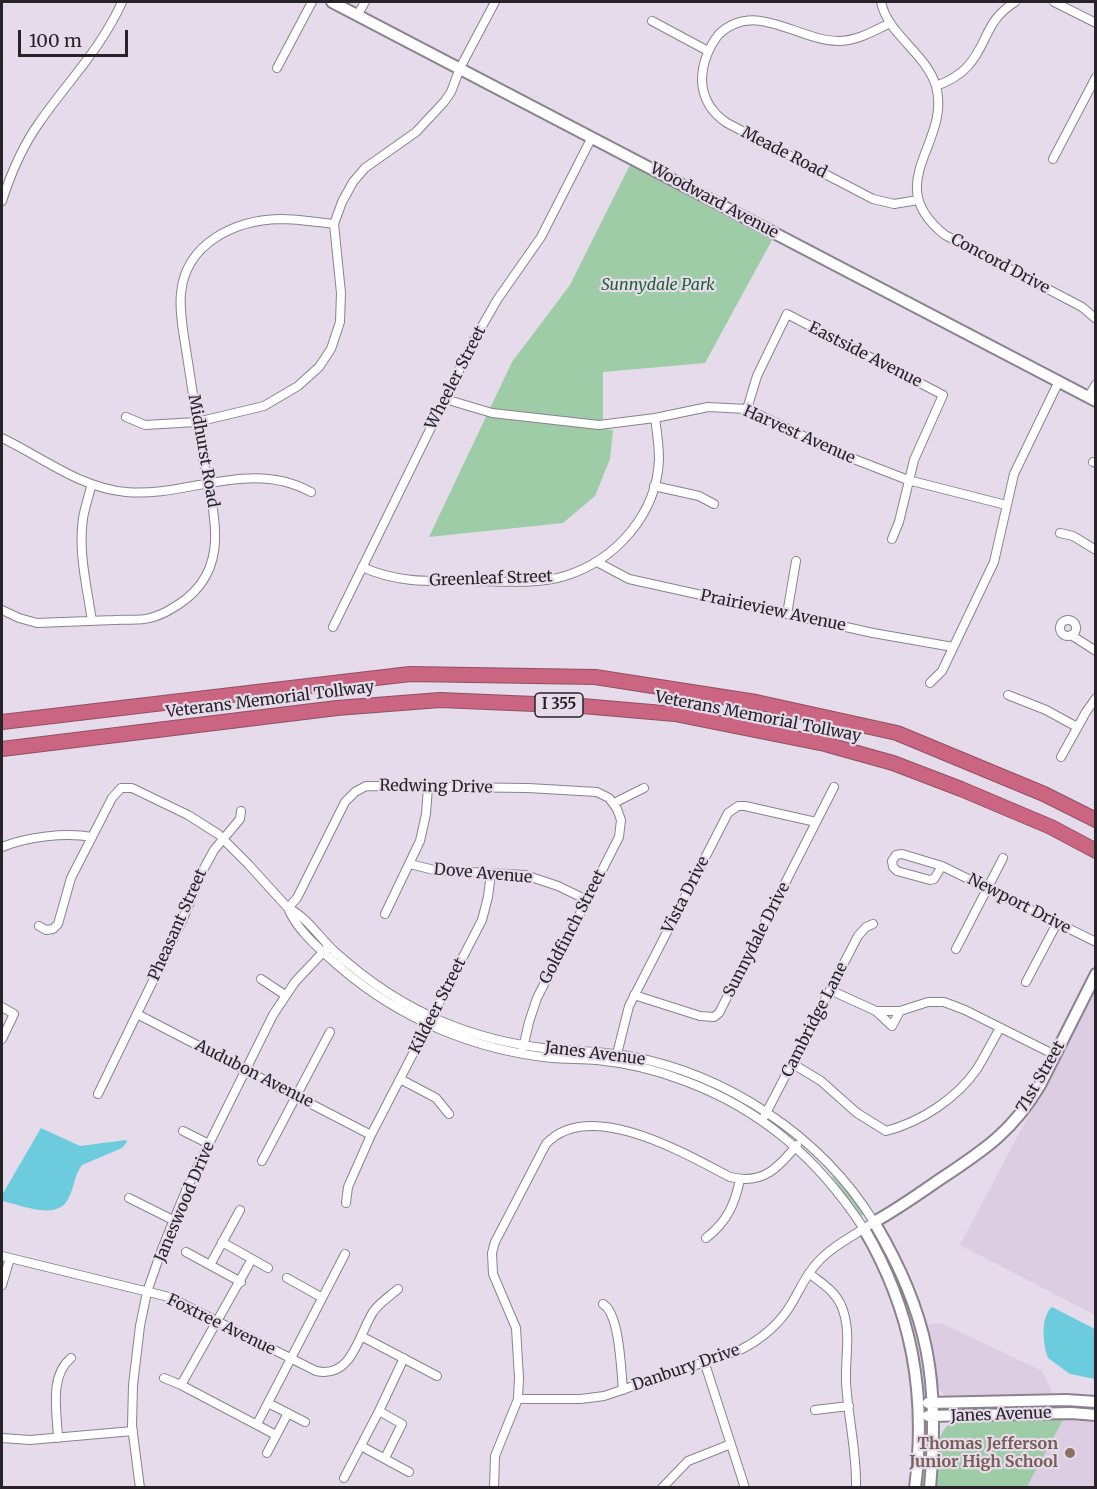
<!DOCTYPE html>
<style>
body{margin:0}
#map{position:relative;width:1097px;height:1489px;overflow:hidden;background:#e6dbea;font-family:Merriweather,serif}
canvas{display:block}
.frame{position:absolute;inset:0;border:3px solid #272328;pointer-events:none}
.scale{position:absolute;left:18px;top:30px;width:110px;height:27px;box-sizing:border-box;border:3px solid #272328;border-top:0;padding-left:8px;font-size:18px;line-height:21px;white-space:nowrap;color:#272328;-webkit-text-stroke:4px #e6dbea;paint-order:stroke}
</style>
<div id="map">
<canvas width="1097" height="1489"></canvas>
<div class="frame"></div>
<div class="scale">100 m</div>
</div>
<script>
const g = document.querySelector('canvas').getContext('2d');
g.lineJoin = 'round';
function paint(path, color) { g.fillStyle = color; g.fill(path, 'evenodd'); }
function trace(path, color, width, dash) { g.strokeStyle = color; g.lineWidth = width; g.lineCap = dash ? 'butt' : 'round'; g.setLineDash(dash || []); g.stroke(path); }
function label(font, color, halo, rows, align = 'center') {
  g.font = font + ' Merriweather,serif'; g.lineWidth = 4.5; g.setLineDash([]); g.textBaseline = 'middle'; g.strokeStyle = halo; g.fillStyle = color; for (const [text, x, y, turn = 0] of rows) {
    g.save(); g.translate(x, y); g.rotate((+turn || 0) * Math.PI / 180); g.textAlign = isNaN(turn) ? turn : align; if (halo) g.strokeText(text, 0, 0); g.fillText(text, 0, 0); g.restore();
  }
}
paint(new Path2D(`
 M1095,990v325l-135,-70z
 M941,1323l101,48 12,25h-108l-8,-8 -13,-63z
 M1064,1418l31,1v68l-68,1z`), '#ddcde2');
paint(new Path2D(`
 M630,165l142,75 -67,123 -102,9v57l10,1 -3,29 -15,37 -32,27 -134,14 83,-175 58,-77z
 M628,1059c44,10 87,26 126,50l-5,-1z
 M833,1176c11,10 27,24 30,39l-3,1 -28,-39z
 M1072,1404l23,2 1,3 -151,3v-5z
 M928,1418l-3,69 -6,1 5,-62z
 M1064,1418l-37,69 -93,1c2,-20 -1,-54 17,-65z`), '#9dcca7');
paint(new Path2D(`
 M41,1128l39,18 46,-6 1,2 -5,6 -40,17c-8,10 -8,25 -15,36 -12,19 -47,4 -64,0l-1,-6z
 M1052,1307l43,22v50l-25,-5 -22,-16c-5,-13 -8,-41 4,-51z`), '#6cccde');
const street = new Path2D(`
 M881,2c7,33 45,51 55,84 16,57 -57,97 9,149l137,72 14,12
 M1054,2l42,21
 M358,14l7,-12
 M652,21l56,30
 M890,23c-16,8 -33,18 -52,18 -42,-1 -82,-41 -119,-7 -10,13 -17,30 -17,47 1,18 10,32 25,42l146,76 21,5 24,-4
 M277,68l35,-66
 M936,86c11,-4 24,-11 32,-20 21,-24 16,-44 47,-64
 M1053,159l43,-82
 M2,201c9,-28 20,-54 37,-78 29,-42 62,-74 83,-121
 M1088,397l8,-13
 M445,399l47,14 107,12 56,-7 53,-11 39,2 94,45 67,26 98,25
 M747,409l10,-33 30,-62 156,81 -29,65 -15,62 -7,17
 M126,417l19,8 52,-3 67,-16 34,-20 21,-19 12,-18 9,-27 1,-29 -7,-69 8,-22 11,-20 12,-14 51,-36 28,-30 7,-10 9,-24 35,-66
 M2,438c40,19 78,50 124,54 60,6 124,-34 185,0
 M1093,462l3,1
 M91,486c-2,10 -6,21 -8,32 -5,34 4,69 9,103
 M654,486l45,10 15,8
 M1060,533l13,3 23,14
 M597,562l32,17 244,54 80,14
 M362,567c38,17 71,14 112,14 29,0 62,4 91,-5 51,-16 92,-62 94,-117 0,-14 -2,-27 -4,-41
 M2,610l17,8 18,5c26,-1 51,-2 77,-3 11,-1 25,1 36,-2 7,-2 15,-5 21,-9 60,-33 45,-87 34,-141 -7,-37 -12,-75 -18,-112 -3,-20 -8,-43 -6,-63 5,-50 54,-73 99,-74 18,0 36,3 54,5
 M787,614l9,-53
 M1060 628a8 8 0 1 1 16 0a8 8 0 1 1-16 0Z
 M333,627l140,-285 24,-42 44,-63 51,-100
 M1071,635l25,16
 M930,683l12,-12 52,-109 20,-88 45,-93
 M1008,695l38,15 31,17
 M1061,757l25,-45 10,-14
 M614,803l30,-15
 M2,847c25,-10 63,-15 90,-10
 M902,854l40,12 -8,13 -4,1 -33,-9 -4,-4 -1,-6 4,-6z
 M410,864l24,6 91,5 33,11 29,14
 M942,866l154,76
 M288,908c8,22 36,45 54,61 59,50 132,81 210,89 15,1 30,1 45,2 30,3 60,10 88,21 78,29 134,79 179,148
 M288,908l9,-10 48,-96 10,-10 11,-6 162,2 69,4 12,6 8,11 4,11 -2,17 -82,161 -8,24 -6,26
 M385,914l35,-73 6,-27 2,-27
 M39,926l7,4 7,-1 5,-5 13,-46 41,-80 9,-10h11l56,27 30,19 30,30 40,44c19,9 31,29 46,43 32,29 67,53 107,70 35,15 72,24 110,28 26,2 51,2 77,7 99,18 193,80 246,166 -19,13 -42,24 -57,41 -11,12 -17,26 -25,40 -13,22 -30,36 -52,47l-136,46 -23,3h-63
 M956,949l47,-91
 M261,979l24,16
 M1026,982l31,-59
 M830,990l46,21 16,15 8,-15 28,-9h16l21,8 90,45
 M634,995l66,21 14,1 5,-4 115,-226
 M2,1007l12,7 -12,25
 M876,1011h24
 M137,1014l234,121
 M616,1058l13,-52 99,-193 10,-7h7l71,16
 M793,1064l28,17 36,32 29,18c35,-9 71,-33 91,-62 8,-13 15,-27 23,-41
 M400,1079l36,19 13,16
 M98,1094l85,-175 20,-49 11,-20 26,-31 1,-8
 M764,1117l94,-181 8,-9 7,-3
 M183,1131l26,13
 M262,1161l68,-129
 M129,1198l44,22
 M346,1203l2,-16 23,-52 111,-215 6,-23 3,-24
 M706,1238c21,-16 29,-34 34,-59
 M222,1242l46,26
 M186,1252l55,30
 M2,1256l167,41 147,74c36,8 42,-35 57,-59 6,-9 17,-16 25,-23
 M252,1259l-71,126 95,50
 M210,1265l30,-55
 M809,1273c12,10 25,17 32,32 11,25 4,51 5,77 2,36 11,70 10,106
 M287,1278l34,19
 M2,1285l8,-27
 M603,1304c17,10 18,67 20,86
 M361,1336l76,40
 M705,1364l40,124
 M164,1378l17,7
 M268,1403l37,19
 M815,1410l34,-4
 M379,1411l23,13 -17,34
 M257,1424l88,-170
 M2,1438l28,2 103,-9
 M58,1438c-1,-26 -9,-62 13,-80
 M361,1446l48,26
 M267,1453l21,-40
 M344,1478l35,-67 25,-53
 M140,1488l-8,-62 1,-41 7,-59 7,-34 15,-43 25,-61 86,-173 22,-33 31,-33
 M494,1488l1,-32 23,-57 1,-21 -3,-50 -23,-54 -1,-21 3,-11 51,-98c43,-47 140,10 184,33 33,8 48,-9 67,-32
 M662,1488l26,-27 43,-17`);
const secondary = new Path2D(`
 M332,2l764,399
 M864,1229c48,82 63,164 51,259
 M928,1403l138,-3 30,2
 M928,1416l143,-3 25,2
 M930,1488c9,-108 0,-172 -56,-266 22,-12 42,-26 62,-40 45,-30 76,-49 104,-97l56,-111`);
const highway = new Path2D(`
 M2,722l408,-48 185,3 161,25 141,31 147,61 52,26
 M2,749l335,-41 103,-8 142,6 93,8 150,30 68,19 68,26 90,38 45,24`);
trace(street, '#8b818f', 10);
trace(secondary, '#8b818f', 14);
trace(highway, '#914f62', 16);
trace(street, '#fff', 8);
trace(secondary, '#fff', 10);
trace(highway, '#ca6681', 14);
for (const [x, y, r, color] of [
 [1070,1453,6,"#8d6e63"]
]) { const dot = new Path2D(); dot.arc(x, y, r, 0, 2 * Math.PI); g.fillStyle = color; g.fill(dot); trace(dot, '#e6dbea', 2); }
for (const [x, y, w] of [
 [559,705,48]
]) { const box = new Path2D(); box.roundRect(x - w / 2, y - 12, w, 24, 4.5); g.fillStyle = '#e6dbea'; g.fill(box); trace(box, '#272328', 1.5); }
label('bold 15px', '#272328', null, [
 ["I 355",559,705]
]);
label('16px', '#272328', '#e6dbea', [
 ["Meade Road",784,153,27],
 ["Woodward Avenue",714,201,28],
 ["Concord Drive",1000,264,28],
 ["Eastside Avenue",865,355,27],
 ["Wheeler Street",456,378,-63],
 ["Harvest Avenue",799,435,24],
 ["Midhurst Road",203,451,80],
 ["Greenleaf Street",491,579,-2],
 ["Prairieview Avenue",773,611,12],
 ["Veterans Memorial Tollway",270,700,-7],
 ["Veterans Memorial Tollway",758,717,11],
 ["Redwing Drive",436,787,1],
 ["Dove Avenue",483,874,5],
 ["Vista Drive",686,895,-63],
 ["Newport Drive",1019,904,27],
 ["Pheasant Street",178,925,-66],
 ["Goldfinch Street",573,927,-63],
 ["Sunnydale Drive",757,940,-63],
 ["Kildeer Street",438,1006,-63],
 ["Cambridge Lane",815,1020,-63],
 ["Janes Avenue",595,1054,7],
 ["Audubon Avenue",254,1074,27],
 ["71st Street",1041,1077,-60],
 ["Janeswood Drive",185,1202,-67],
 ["Foxtree Avenue",221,1325,26],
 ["Danbury Drive",686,1368,-19],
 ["Janes Avenue",1001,1415,-2]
]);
label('italic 16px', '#1d6134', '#e6dbea', [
 ["Sunnydale Park",658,285]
]);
label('bold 16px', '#785e54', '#e6dbea', [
 ["Thomas Jefferson",1058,1444],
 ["Junior High School",1058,1462]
], 'right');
</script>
